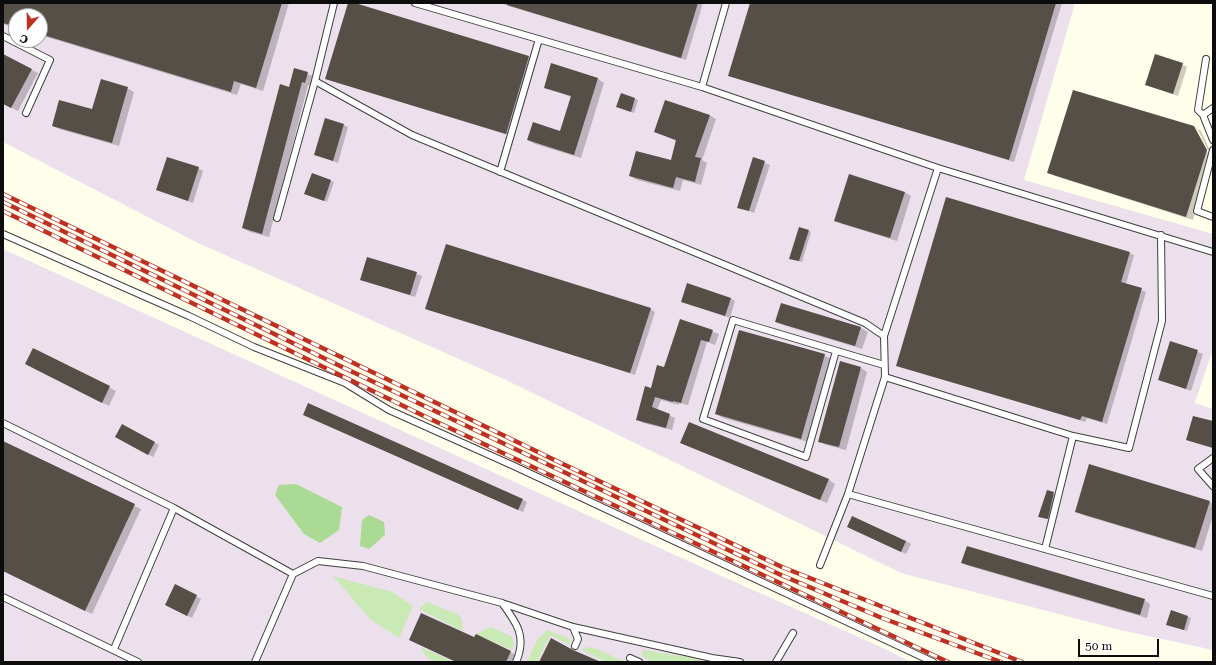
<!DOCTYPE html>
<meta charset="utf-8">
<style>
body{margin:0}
#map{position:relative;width:1216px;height:665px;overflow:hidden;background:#fffeeb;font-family:"Roboto Serif",serif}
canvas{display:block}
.frame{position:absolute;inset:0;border:4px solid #0c0c0c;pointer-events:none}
.north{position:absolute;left:8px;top:8px;width:40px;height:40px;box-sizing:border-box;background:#fff;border:1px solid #9e9e9e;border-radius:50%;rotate:200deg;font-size:11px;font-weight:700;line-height:16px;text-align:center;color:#0c0c0c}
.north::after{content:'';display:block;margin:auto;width:14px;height:18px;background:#be3022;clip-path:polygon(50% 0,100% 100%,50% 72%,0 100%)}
.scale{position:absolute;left:1078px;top:639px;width:81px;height:18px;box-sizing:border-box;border:2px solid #0c0c0c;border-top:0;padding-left:5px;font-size:12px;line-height:14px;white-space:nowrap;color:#0c0c0c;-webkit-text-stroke:3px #fff;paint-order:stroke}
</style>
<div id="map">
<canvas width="1216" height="665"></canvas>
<div class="frame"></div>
<div class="north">С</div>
<div class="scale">50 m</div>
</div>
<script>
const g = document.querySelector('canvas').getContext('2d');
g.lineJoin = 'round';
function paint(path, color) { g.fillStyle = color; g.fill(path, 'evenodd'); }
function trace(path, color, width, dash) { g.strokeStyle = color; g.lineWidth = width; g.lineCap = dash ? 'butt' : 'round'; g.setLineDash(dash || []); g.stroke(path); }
paint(new Path2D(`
 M3,3h1072l-51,177 189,54v115l-22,65 4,-11 18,6v241l-93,-20 -219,-57 -395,-193 -308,-137 -195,-101zM16,16h24v24h-24z
 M3,249l685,312 193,86 30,15h-908z`), '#ebe0eb');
paint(new Path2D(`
 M333,576l59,16 21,14 -14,32 -29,-19z
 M427,602l30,12 5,5 1,12 -44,-22z
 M491,627l21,10 2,7 -2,6 -36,-16z
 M547,630l21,8 2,2v5l-20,-10 -13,27h-10l10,-22z
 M586,647l11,2 28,13h-19l-24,-12z
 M423,648l31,14c-13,0 -25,2 -32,-12z
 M643,650l57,9 -1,3h-46l-12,-6z`), '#c9e9b5');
paint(new Path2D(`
 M296,484l46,23 -3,23 -19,13 -16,-9 -29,-39 4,-10z
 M369,515l15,7 1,13 -16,14 -9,-3 2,-26z`), '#aada94');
paint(new Path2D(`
 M3,3h286l-26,88 -22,-7 -4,11 -197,-60v-19h-24v12l-13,-4z
 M349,3l185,56 -23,77 -185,-57z
 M499,3h204l-17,57z
 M751,3h311l-48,159 -285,-87z
 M3,55l35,18 -20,38 -15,-8z
 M1182,64l5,3 -9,29 -32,-11z
 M295,69l20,8 -3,9 -4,-1 -39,152 -19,-5 -7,-4z
 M598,79l6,4 -23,75 -46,-14 -7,-4 32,-8 11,-35 -26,-10z
 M127,88l7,4 -15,54 -60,-17 -6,-3 40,-15z
 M622,94l16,6 -4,13 -13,-5z
 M709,115l7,4 -14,41 5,3 -6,22 -18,-5 -3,11 -43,-11 -7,-4 41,-15 5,-20 -21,-9z
 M344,125l4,2 -10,36 -23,-9z
 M1194,127l15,28 1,-1 -13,-26 4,3 12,26 -20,63 -138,-44 -7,-4z
 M754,159l16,6 -16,48 -16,-6z
 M198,168l5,3 -10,32 -36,-13z
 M312,174l22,8 -7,20 -19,-7z
 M904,192l7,4 -14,45 -55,-17 -7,-4z
 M808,231l3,1 -9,30 -9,-2z
 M1129,253l5,2 -8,29 20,8 -39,132 -20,-6 -2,4 -188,-57z
 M368,258l54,18 -7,21 -54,-17z
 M730,298l5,3 -5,17 -48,-17z
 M782,304l79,24 7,4 -6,17 -79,-24 -7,-4z
 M426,308l224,1 5,3 -20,63z
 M680,320l39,14 -4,11 -8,-3 -19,63 -9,-2v2l-18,-5 -4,10 18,8 -3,12 -29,-7 -6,-4 15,-30 13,-21z
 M1171,342l32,12 -12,37 -32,-12z
 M34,349l82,42 -7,15 -76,-38z
 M824,355l7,4 -23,83 -85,-24 -7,-4z
 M861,368l6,4 -21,78 -20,-5 -7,-4z
 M309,417l214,83 4,2 -4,10z
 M1213,422v26l-26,-8z
 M122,426l37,19 -6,12 -37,-20z
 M3,442l138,67 -49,105 -89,-43z
 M681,442l148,38 6,4 -8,19z
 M1047,491l10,4 -6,25 -8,-2z
 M1209,502l4,2v11l-11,36 -119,-36 -7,-4z
 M853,529l53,12 5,3 -5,10z
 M962,563l182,37 6,4 -3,14 -178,-52z
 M196,596l5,3 -9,19 -21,-10z
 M1171,611l20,7 -4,13 -17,-5z
 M476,635l44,22 -2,5h-62z`), '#0003');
paint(new Path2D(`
 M3,3h279l-26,85 -22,-7 -3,11 -191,-58v-18h-24v11l-13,-4z
 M348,3h7l174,53 -23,78 -181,-55z
 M508,3h190l-17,55 -174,-53z
 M750,3h306l-47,157 -281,-84z
 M3,54l29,15 -21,39 -8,-4z
 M1155,54l28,9 -10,31 -28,-9z
 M551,63l47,15 -24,77 -47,-15 6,-18 27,9 11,-35 -27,-8z
 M294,68l14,4 -3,11 -3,-1 -40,152 -20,-6 38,-144 9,3z
 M101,79l27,8 -16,56 -60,-17 7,-26 33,9z
 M1073,90l121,36 13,24 -21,67 -139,-44z
 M621,93l14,5 -4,14 -15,-5z
 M665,100l45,15 -15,42 6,1 -6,24 -19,-5 -3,11 -44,-12 7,-25 35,9 5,-20 -22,-8z
 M325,118l19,6 -11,37 -19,-6z
 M167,157l32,10 -11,34 -32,-11z
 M753,157l12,4 -16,50 -12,-3z
 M312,173l19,7 -7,21 -20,-7z
 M849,174l56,18 -15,46 -56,-17z
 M946,197l184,55 -9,30 21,6 -40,134 -20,-6 -2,4 -184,-54z
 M799,227l10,3 -10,31 -10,-2z
 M446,244l205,64 -21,65 -205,-64z
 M367,257l50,15 -7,23 -50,-15z
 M687,283l44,15 -6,18 -44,-14z
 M781,303l80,24 -6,19 -80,-24z
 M680,319l33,11 -4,12 -8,-2 -20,63 -8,-2v1l-18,-5 -3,10 18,7 -4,14 -30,-8 9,-34 6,2 6,-23 7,2z
 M739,330l86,24 -24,85 -86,-25z
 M1170,341l28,9 -12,39 -28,-9z
 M33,348l77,38 -8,17 -77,-39z
 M840,361l21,6 -22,80 -21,-5z
 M308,403l215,96 -5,11 -215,-95z
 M1193,416l20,5v27l-27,-8z
 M689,422l140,57 -9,21 -140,-57z
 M122,424l33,18 -7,13 -33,-18z
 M3,441l132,63 -50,107 -82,-40z
 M1089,464l121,37 -15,47 -120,-36z
 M1047,490l7,2 -6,27 -10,-2z
 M852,516l54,25 -5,11 -54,-25z
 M967,546l178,53 -5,16 -179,-52z
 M175,584l22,11 -10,21 -22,-11z
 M1171,610l17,6 -4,14 -18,-5z
 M421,613l53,24 2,-3 35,17 -5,11h-50l-47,-22z
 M551,638l22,12 28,12h-62z`), '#554f48');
const service = new Path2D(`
 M334,3l-19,78 97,54 453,188 19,13
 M415,3l287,84 236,81
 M3,36l47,24 -24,53
 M1206,59l-8,51 5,5 10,25
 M702,87l24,-84
 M1203,115l10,-7
 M1213,150l-16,61 16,6
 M500,172l39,-133
 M277,218l38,-137
 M3,234l186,82 65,31 91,36 44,27 125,56 419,196
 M836,351l-30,106 -103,-38 30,-99 151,45
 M885,377l188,59 -28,113
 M3,423l171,85 119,66
 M1073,436l56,12 33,-127 -1,-86
 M1213,458l-15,11 15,17
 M848,494l365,102
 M820,565l28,-71 37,-117 -1,-41 54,-168 275,84
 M3,597l135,65
 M502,603c15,20 25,34 14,59
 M573,627l5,12 -3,7
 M114,649l60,-141
 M630,658l9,4
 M255,662l38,-88 25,-13 45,5 139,37 71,24 139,31 28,4
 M776,662l17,-29`);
trace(service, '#3f3f3f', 8);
trace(service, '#fff', 6);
const rail = new Path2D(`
 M3,194l562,271 217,102 240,95
 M3,202l335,163 443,210 101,43 119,44
 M3,211l421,205 524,246`);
trace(rail, '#be3022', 4.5);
trace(rail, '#fff', 3, [9]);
</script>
